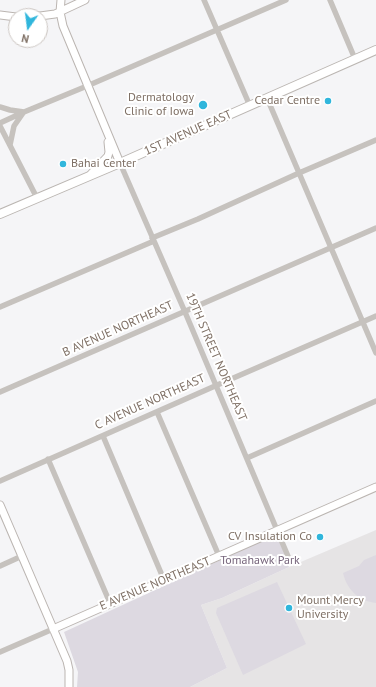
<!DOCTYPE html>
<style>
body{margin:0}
#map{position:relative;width:376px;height:687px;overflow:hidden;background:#f5f5f7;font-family:"PT Sans",sans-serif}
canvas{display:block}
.north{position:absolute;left:8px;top:8px;width:40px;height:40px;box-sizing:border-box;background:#fff;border:1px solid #cbc5c1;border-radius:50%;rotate:194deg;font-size:11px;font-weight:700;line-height:16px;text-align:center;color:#7e6f64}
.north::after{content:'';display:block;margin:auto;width:14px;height:18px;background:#30b6dc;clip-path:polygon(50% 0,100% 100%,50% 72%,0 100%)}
</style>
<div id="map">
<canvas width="376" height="687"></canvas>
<div class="north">N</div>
</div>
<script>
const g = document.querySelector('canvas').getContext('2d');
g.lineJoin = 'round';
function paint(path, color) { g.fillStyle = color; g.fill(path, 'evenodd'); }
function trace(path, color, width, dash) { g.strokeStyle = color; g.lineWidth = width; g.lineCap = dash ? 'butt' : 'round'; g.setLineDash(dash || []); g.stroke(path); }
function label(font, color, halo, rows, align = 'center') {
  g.font = font + ' "PT Sans",sans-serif'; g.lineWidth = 4; g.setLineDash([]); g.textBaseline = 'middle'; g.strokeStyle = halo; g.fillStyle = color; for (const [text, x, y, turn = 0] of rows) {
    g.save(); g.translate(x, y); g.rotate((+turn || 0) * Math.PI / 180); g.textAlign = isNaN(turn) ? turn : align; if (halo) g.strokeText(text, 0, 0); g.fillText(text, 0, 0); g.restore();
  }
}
paint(new Path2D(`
 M376,530v157h-186l37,-19 -26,-63 21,-7 67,-31z`), '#e6e4e5');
paint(new Path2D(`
 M277,534l12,33 -67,31 -21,7 26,63 -37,19h-113l1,-15 -14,-40z
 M376,555v48c-17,-2 -29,-13 -33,-30l16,-7 5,-6z
 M277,582l29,62 -63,31 -27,-62 1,-5z`), '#ddd9e1');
const secondary = new Path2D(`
 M61,0l-1,12 3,14 57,137
 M0,15l16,2
 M40,16l15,-2 30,-14
 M91,174l17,-18 1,-4 -1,-10
 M0,505l67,156 2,9v17
 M53,629l323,-142`);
const primary = new Path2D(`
 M0,214l120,-51 256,-113`);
trace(secondary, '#bbb5b1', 9);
trace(primary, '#bbb6b2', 10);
trace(new Path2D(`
 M204,0l46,106
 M330,0l25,59
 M267,98l109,255
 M0,107l10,3 14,2
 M0,123l24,-11 63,-26 199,-86
 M0,126l37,72
 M10,145l4,-19 9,-13
 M120,163l65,149 105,249
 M152,238l46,-19 101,-46 77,-33
 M0,307l154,-66
 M0,392l376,-164
 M157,412l62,144
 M103,436l61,144
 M247,458l129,-57
 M48,459l62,144
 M0,481l215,-95 161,-70
 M0,566l22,-10
 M0,652l53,-23`), '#c6c2be', 5.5);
trace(secondary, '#fff', 7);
trace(primary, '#fff', 8);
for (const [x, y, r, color] of [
 [328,101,4,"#30b6dc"],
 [203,105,5,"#30b6dc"],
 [63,164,4,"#30b6dc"],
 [320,537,4,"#30b6dc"],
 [289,608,4,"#30b6dc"]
]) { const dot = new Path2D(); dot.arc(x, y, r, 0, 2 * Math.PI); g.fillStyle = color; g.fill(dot); trace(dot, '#fff', 1.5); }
label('12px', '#7e6f64', '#fff', [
 ["Dermatology",194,98],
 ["Clinic of Iowa",194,112],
 ["Cedar Centre",320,101],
 ["Bahai Center",71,164,"left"],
 ["CV Insulation Co",312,537],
 ["Mount Mercy",297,601,"left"],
 ["University",297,615,"left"]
], 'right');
label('12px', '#7e6f64', '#fff', [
 ["1ST AVENUE EAST",188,133,-24],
 ["B AVENUE NORTHEAST",118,329,-24],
 ["19TH STREET NORTHEAST",216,357,67],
 ["C AVENUE NORTHEAST",150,402,-24],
 ["E AVENUE NORTHEAST",155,584,-23]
]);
label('12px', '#77667c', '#fff', [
 ["Tomahawk Park",260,561]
]);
</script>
